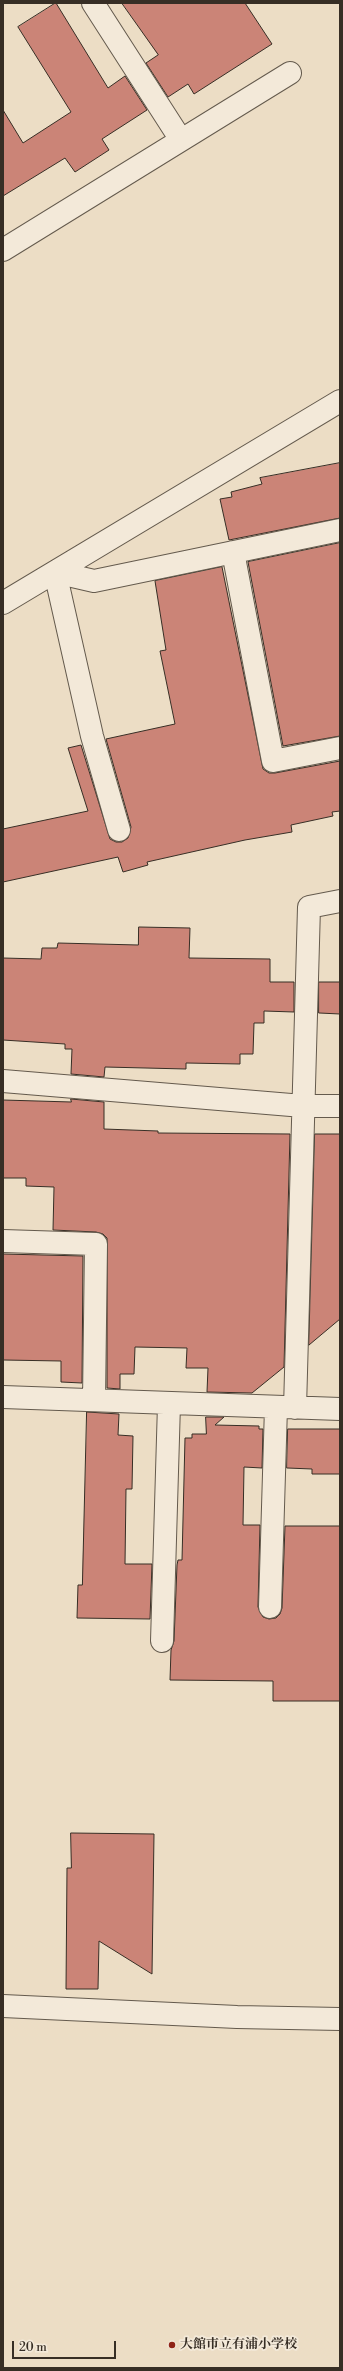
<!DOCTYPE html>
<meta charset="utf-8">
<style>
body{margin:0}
#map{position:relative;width:343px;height:2371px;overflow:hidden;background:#ecddc5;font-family:"Libre Bodoni",serif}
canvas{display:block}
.frame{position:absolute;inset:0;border:4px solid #372e25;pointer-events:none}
.scale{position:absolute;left:12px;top:2341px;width:104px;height:18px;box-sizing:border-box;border:2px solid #372e25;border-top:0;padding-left:5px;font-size:12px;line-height:14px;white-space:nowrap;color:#372e25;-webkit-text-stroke:3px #f3e9d9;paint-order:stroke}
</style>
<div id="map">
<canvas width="343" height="2371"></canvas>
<div class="frame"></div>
<div class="scale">20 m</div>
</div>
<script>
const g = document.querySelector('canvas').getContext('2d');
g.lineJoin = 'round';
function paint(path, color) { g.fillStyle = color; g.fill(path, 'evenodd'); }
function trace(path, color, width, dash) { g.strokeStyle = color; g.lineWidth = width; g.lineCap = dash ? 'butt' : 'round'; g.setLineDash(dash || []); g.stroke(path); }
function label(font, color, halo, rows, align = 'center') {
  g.font = font + ' "Libre Bodoni","Noto Serif JP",serif'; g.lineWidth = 3.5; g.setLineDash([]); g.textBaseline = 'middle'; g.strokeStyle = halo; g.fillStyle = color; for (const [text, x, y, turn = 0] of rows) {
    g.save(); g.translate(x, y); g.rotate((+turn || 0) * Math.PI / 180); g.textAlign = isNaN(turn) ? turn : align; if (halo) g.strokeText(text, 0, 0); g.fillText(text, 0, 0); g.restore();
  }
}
const building = new Path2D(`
 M56,3l52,85 17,-12 22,34 -45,29 7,11 -34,22 -10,-14 -62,38v-86l20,33 48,-31 -53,-85z
 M122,3h123l27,41 -78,50 -6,-10 -20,13 -22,-34 12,-8z
 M340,463v55l-111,22 -9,-41 12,-2 -1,-5 31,-8 -2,-6z
 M340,543v193l-57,10 -35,-184z
 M222,567l41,202 6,4h6l65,-12v50l-8,1 1,4 -42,9 1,7 -47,8 -98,22 1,3 -25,7 -5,-15 -115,25v-53l85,-18 -20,-63 13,-3 29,94 6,3h6l6,-4 3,-11 -25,-88 69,-15 -15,-73 6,-1 -11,-69z
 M139,927l51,1 -1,30 81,1v23h24v30l-30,-1v12h-10l-1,31h-13v10l-54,-1v6l-81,-2 -1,10 -33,-3 1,-25h-7v-5l-62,-4v-82l38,1 1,-11h15l1,-5 80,2z
 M319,982h21v32l-21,-1z
 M71,1099l33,3v27l54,2v2l132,1 -6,233 -32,26 -45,-1 1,-24h-22l1,-20 -52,-1 -1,27h-14v15l-13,-1v-150l-4,-4 -7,-2 -43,-2 1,-43 -28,-1v-8h-23v-78l68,2z
 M315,1134h25v185l-31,26z
 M3,1254l80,2 -1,127 -21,-1v-21l-58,-1z
 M87,1412l32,2 -1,21 15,1 -1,53h-6l-1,75h27l-2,55 -73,-1 1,-33h4z
 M206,1417h18l-9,8 44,1v3h4l-1,39 -18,-1 -1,58h17l-2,82 5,10 6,2 7,-1 4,-4 2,-6 3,-82h55v175h-67v-20l-103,-1 1,-30 3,-9 3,-76 1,-5h4l3,-122h7v-4h14z
 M288,1429h52v45h-28v-5l-25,-1z
 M71,1833l83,1 -2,140 -53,-33 -1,48h-32l1,-121h4z`);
paint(building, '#cb8477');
trace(building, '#372e25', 1);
const street = new Path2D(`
 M93,3l88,137
 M3,250l287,-177
 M233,552l40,209 67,-13
 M3,603l337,-202
 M119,830l-27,-94 -37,-164 39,9 246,-51
 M3,1081l300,25h37
 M3,1241l93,3 -2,156
 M3,1397l337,12
 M295,1408l14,-501 31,-6
 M270,1607l6,-200
 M162,1641l7,-237
 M3,2006l234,11 103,2`);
trace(street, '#645a4d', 24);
trace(street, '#f3e9d9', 22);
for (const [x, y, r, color] of [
 [172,2345,4,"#8f2418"]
]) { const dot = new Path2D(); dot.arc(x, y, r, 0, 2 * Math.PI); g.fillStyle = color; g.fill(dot); trace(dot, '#f3e9d9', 1.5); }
label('bold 13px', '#372e25', '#f3e9d9', [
 ["大館市立有浦小学校",180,2345]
], 'left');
</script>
